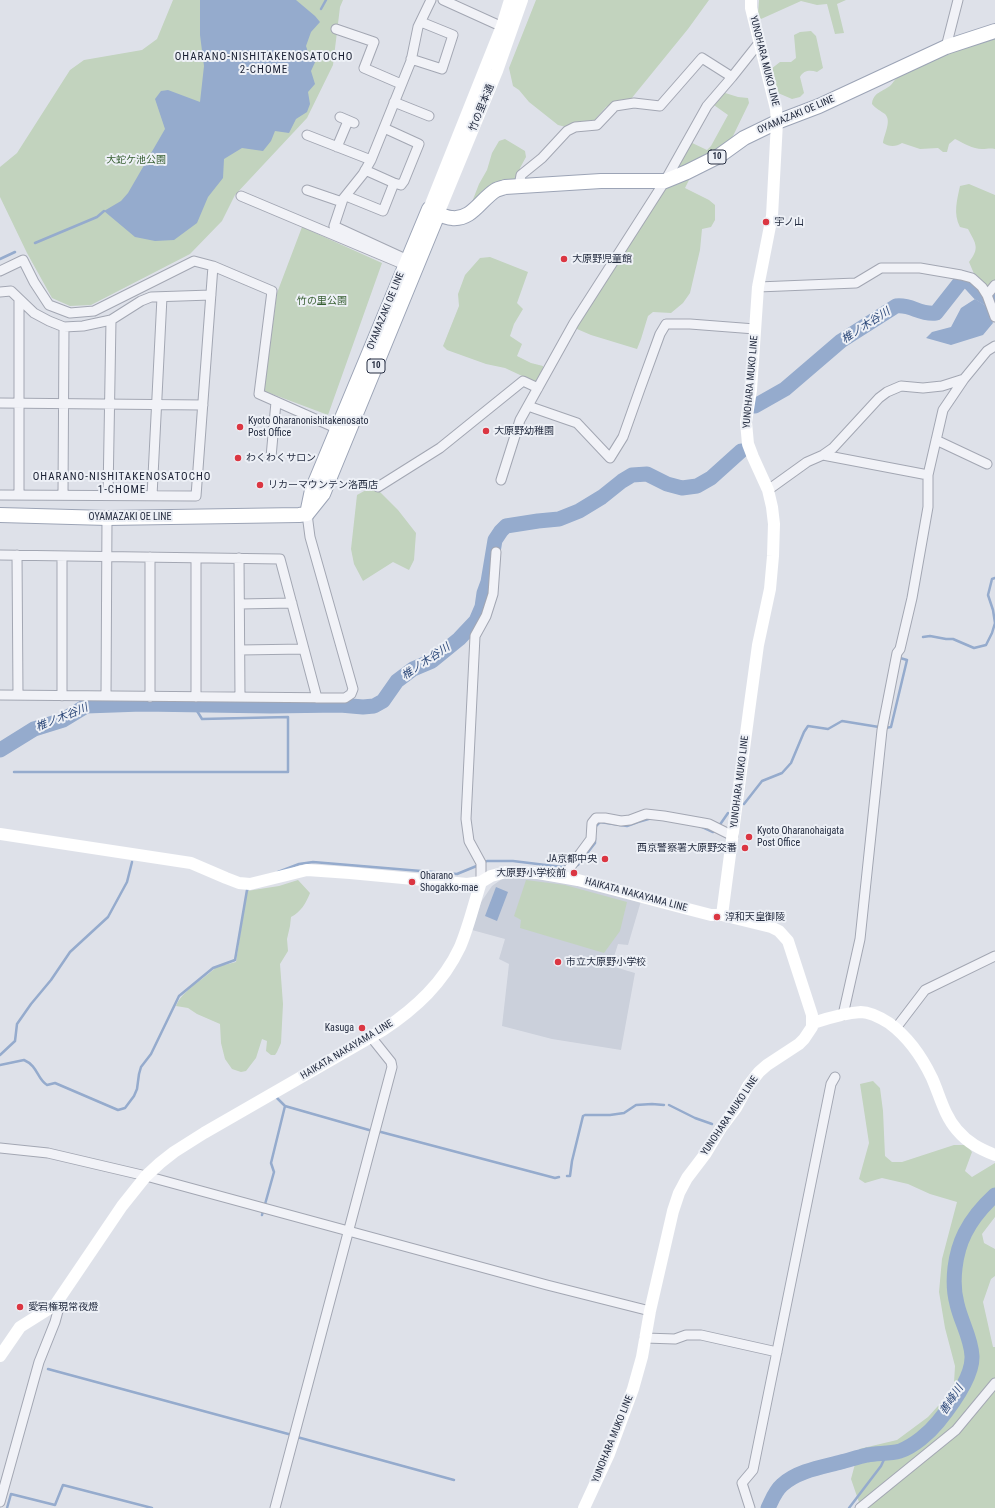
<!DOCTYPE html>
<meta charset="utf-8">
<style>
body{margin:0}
canvas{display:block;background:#dee1e9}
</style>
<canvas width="995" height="1508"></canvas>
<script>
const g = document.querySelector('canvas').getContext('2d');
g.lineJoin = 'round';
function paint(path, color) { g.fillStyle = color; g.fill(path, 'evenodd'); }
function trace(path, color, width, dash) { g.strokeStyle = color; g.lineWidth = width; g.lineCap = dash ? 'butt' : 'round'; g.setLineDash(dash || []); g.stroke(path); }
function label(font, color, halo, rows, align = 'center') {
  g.font = font + ' "Roboto Condensed","Noto Sans JP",sans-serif'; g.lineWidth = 4; g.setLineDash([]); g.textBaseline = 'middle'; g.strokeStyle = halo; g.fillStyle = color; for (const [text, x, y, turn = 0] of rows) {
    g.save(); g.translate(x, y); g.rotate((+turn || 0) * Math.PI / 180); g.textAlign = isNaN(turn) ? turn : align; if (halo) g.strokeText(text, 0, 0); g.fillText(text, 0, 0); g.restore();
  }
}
paint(new Path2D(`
 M515,874l45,6 81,21 -13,44 -10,-1 -7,22 24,7 -14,77 -69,-11 -50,-13 7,-62 -10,-5 6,-20 -33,-9 9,-28 11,-16 10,-7z`), '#cbd0db');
paint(new Path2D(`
 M173,0h170l-3,7 -7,58 -26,53 -72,77 -13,26 -32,33 -99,51 -21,1 -18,-8 -25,-45 -27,-56v-30l17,-14 53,-83 14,-10 58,-10 15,-11z
 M536,0h173l-21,29 -57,70 -12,1 -13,7 -14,16 -26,4 -8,-2 -29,-23 -10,-12 -6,-4 -4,-18z
 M759,0h87l-9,4 7,29 -9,1 -8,-30 -10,1 -16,-4 -40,18 -3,-5z
 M995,30v119c-5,-1 -8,0 -13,0 -9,0 -19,-6 -27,-10l-6,5 -2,8h-4l-5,-4 -18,1 -18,-6c-6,4 -13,4 -19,0 1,-9 9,-22 2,-29 -4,-3 -9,-5 -13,-10 1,-12 11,-12 19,-19 2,-2 3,-5 6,-7 3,-3 7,-5 10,-8z
 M811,31l5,5 7,32 -6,4c-7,-2 -13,-2 -17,5l4,16 -4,4 -8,2 -14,-6 -7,-24 9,-7h11l5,-4 -2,-23 6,-3z
 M722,92l16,5 10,1 1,5 -16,33 -10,13 -53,29 18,-37 19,9 4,-4 17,-31 -17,-12z
 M505,139l20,12 1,6 -6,11 -1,14 -47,20 7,-18 8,-14 5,-17 7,-12z
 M690,178l-5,10 24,12 6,5v15l-4,7 -9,2 -2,21 -10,43 -7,10 -12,10 -18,-1 -5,4 -7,23 -4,10 -46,-14 -14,-6v-4l12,-17 71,-119z
 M969,184l26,11v93l-6,4 -14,-16 -6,-14c11,-14 7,-18 -1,-33l-8,-2c-7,-13 -3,-27 0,-41z
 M302,227l80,36 -54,152 -64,-24 13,-98z
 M490,257l38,15 -11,31 6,6 -9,15 -4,12 12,8 -5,12 14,7 12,3c0,6 -3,12 -8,16l-30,-14 -19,-4 -39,-14 -4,-4 16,-40 -1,-12 7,-19 15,-17z
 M376,488l22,22 18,23 -2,27 -5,10 -16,-8 -30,19 -9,-17 -3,-15 6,-54 9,-5z
 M298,880l12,13c-4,10 -9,19 -19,24l-1,9 -3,13 1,12 -8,13 3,40 -2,39 -4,9 -2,3h-4l-5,-4 1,-10 -5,-2 -6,19 -10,13 -5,1 -9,-3 -7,-10 -4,-16 -1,-19 -23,-10 -9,-6 -12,-2c6,-15 25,-25 37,-36l3,-3 20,-5 11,-71 32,-5z
 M526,880l39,5 62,17 -7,29 -16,22 -84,-25 1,-8 -7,-4z
 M873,1081l7,7 3,23 2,45 7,6h10l52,-17h12l6,7 -7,19 7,6 23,-14v54l-13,17 2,9 11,6v27l-4,3 -8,23 10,45h2v161h-134l-10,-29 8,-30 38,-9 31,-23 20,-22 6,-12 1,-17 -10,-38 -6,-36 3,-33 15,-57 -27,-8 -22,-10 -26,-6 -17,5 -6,-4 10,-36 -9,-59z`), '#c2d3be');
paint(new Path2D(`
 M200,0h96l19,16 5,6 -9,10 -5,14 3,9 8,3 -6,13 4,13 -7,8 2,12 -3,8 -11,7 -7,14 -14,-2 -4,10 -8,10 -21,-3 -18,11 -1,19 -15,19 -11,26 -23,17 -19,1 -20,-4 -31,-26 17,-10 7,-8 37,-64 -10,-30 6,-8 7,-1 32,12 4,-36 -4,-31z
 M975,299l11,7 7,17 -10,12 -32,10 -25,-7 6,-6 19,-5 10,-19z
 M496,887l12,5 -11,29 -12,-5z`), '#95abcd');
trace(new Path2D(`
 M321,9l5,-9
 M35,243l62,-26 7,-6
 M0,259l15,-7
 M923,637l7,-1 16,3h7l21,9 12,-3 6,-12 3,-10 -2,-13 -5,-15 4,-16 3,-1
 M14,772h274v-55l-86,2 -8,-13
 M744,804l18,-23 20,-8 9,-10 13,-31 4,-6 20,3 14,-8 43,7 6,-1 16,-67 -7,-2
 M596,826l4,-4 27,4 11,-4 14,-4
 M700,826l13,6 2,-2
 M719,826l9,-13
 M483,863l4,-2h26l49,6 5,-1
 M574,867l4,-2 17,-22v-5
 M278,872l21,-8 14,-2 144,12 22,-9
 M0,1055l15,-14 2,-17 14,-20 20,-24 19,-28 38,-35 19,-35 5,-20
 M0,1065l24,-5c14,6 13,19 23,25l8,-2 63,27 7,-2 9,-12 3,-7 2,-15 2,-7 10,-13 28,-58 34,-28 22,-8 12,-70 3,-2
 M276,1097l9,9 84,24
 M669,1105l26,13 17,6
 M381,1132l174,46 4,-1
 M567,1176h3l2,-15 11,-45 2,-1h25l14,-2 12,-8 16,-1 12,1
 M262,1215l12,-43 -3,-9 14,-57
 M48,1369l244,66
 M297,1437l157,43
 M7,1508l4,-14 44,11 8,-20 89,23
 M849,1508l32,-42 6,-13`), '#95abcd', 2.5);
trace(new Path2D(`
 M755,406l30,-17 56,-48 55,-35c16,-2 23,9 40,7l26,-33 6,1 11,12 16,10
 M0,750l34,-21 29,-9 23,-14 56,-2 129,2 69,-1 23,2 11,-1 9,-5 14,-20 16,-12 19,-8 27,-22 17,-18 6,-14 2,-14 4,-11 7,-42 6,-9 5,-5 32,-5 21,-2 20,-8 23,-14 20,-16 10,-6 15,-1 20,10 15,4 15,-2 14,-8 30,-27
 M768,1508c4,-8 7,-17 14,-23 15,-14 40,-18 59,-23 8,-2 17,-5 26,-7 11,-2 22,-1 33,-4 14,-5 29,-18 38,-29 13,-16 35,-45 34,-66 -1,-19 -11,-34 -15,-52 -6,-22 -2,-51 8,-71 7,-14 18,-27 30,-38`), '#95abcd', 15);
const street = new Path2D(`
 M443,0l64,29
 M336,29l38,13 -10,26 37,16
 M946,47l12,-47
 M411,59l31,10 11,-34 -32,-13
 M394,102l35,14
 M340,117l14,6
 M384,128l35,16 -15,37 -3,4 -7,-2
 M307,135l64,25
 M337,147l11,-26
 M519,186l2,-11 21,-17 25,-27 8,-4 22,-2 18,-19 19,-3 26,3 42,-48 30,19
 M307,190l35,12
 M241,196l164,69
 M346,196l37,15 11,-28 -29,-13
 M408,260l-74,-34 9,-27 20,-25 8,-14 40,-99 7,-34 13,-27
 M0,271l23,-11 11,22 15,23 21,8 24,-2 100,-50 19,5 59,25 -13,103 79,35
 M758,287l98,-4 25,-15h39l41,7 11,3 10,9 5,8 8,22
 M0,292l11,-1 23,22 15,8 15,6 19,-1 28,-6 30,-19 10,-4 60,-2
 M987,295l8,-10
 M0,403l203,2
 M528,406l49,17 33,35 13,-21 17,-48 20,-55 6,-10h24l65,5
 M936,440l51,24
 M823,455l105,20
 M271,457l5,-55
 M501,480l19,-60 54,-97 91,-142 42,-75 25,-29 27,-34
 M378,487l62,-39 83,-67 15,7
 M768,490l39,-28 16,-7 10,-7 46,-50 8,-6 14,-6 22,2 19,-2 22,-7
 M0,495l196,1 17,-230
 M19,495v-194
 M63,495l1,-168
 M108,495l3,-175
 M152,496l10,-199
 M0,555l280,4 37,139
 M17,555l1,140
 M239,558l1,139
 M240,604l52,-1
 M240,650l64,-1
 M0,695l345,3 6,-4 2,-5 -43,-152 -3,-23
 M62,696v-140
 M106,696l1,-178
 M150,697v-140
 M196,697v-139
 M563,877l28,-38 1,-16 4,-5h9l16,3 9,-1 16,-6 18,2 45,8 24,12
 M481,882v-19l-12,-22 -3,-22 9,-183 11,-20 7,-22 3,-42
 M843,1015l17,-76 22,-209 15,-77 3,-4 12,-51 16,-91v-32l15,-65 21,-31 23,-28 8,-5
 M896,1028l29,-38 70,-34
 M0,1148l48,5 98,23 401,109 103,26
 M645,1338l30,1 11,-4h15l76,17
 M0,1502l39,-140 16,-40 3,-11 -3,-6
 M275,1508l117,-441 -1,-5 -20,-25
 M750,1508l-8,-25 11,-13 78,-386 4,-7
 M860,1508l96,-78 39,-47`);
const primary = new Path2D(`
 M307,514l5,-24 117,-281c7,3 15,9 23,9 20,2 28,-18 44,-28 2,-1 6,-2 9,-3l96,-6h64l22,-9 32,-16 25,-18 33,-16 42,-16 127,-59 49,-16
 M0,515l107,3 192,-3 8,-1 16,-20 115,-280`);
trace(street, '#a3a7b3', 11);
trace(primary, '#9ca4b6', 16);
trace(street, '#f1f2f7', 9);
trace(new Path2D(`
 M429,209l73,-183 8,-26
 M438,214l59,-143 25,-71
 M0,834l191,29 35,15 13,5 11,1 57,-14 43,3 117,11 14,-2 10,-6 15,-4 32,1 40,7 106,28 27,7h11l49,12 8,4 9,10 24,74v12l-8,12 -5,5 -32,21 -8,7 -11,14 -12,22 -15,20 -15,25 -19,25 -8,15 -6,18 -23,100 -8,46 -9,32 -24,65 -25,54
 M722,915l27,-204 9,-66 12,-56 3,-33 1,-32 -2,-17 -4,-17 -15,-33 -5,-13 -2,-22 5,-32 7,-103 14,-71 5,-94 -1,-13 -25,-101v-8
 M813,1023c15,-5 32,-10 48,-11 10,0 20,6 28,11 19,14 33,34 43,55 8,18 12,37 25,52 11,13 23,19 38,25
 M0,1356l20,-29 35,-22 67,-99 24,-30 14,-13 14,-11 30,-19 179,-103c33,-22 60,-47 77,-83 9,-21 14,-44 21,-65`), '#fff', 12);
trace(primary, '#fff', 14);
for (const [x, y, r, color] of [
 [766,222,4,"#db3642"],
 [564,259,4,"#db3642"],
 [240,427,4,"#db3642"],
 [486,431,4,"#db3642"],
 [238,458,4,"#db3642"],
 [260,485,4,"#db3642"],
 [749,837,4,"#db3642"],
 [745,848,4,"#db3642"],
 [605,859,4,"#db3642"],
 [574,873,4,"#db3642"],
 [412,882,4,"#db3642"],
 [717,917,4,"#db3642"],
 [558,962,4,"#db3642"],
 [362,1028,4,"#db3642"],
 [20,1307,4,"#db3642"]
]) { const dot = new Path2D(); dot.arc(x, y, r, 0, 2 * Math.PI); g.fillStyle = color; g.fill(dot); trace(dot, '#edf0f6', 1.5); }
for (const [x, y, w] of [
 [717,157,18],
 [376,366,18]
]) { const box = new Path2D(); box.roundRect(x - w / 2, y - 7, w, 14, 3); g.fillStyle = '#edf0f6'; g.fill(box); trace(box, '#252d41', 1); }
label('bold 9px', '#252d41', null, [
 ["10",717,157],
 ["10",376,366]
]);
label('10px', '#252d41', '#edf0f6', [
 ["YUNOHARA MUKO LINE",764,61,76],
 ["竹の里本通",482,108,-68],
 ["OYAMAZAKI OE LINE",796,115,-23],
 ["OYAMAZAKI OE LINE",386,311,-68],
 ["YUNOHARA MUKO LINE",751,382,-85],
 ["OYAMAZAKI OE LINE",130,517],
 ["YUNOHARA MUKO LINE",740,782,-83],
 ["HAIKATA NAKAYAMA LINE",636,895,15],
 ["HAIKATA NAKAYAMA LINE",347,1050,-31],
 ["YUNOHARA MUKO LINE",730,1116,-56],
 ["YUNOHARA MUKO LINE",613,1439,-68]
]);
label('10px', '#365e31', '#edf0f6', [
 ["大蛇ケ池公園",136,160],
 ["竹の里公園",322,301]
]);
label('10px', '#252d41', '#edf0f6', [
 ["宇ノ山",774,222],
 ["大原野児童館",572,259],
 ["Kyoto Oharanonishitakenosato",248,421],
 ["Post Office",248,433],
 ["大原野幼稚園",494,431],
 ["わくわくサロン",246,458],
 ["リカーマウンテン洛西店",268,485],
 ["Kyoto Oharanohaigata",757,831],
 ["Post Office",757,843],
 ["西京警察署大原野交番",737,848,"right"],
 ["JA京都中央",597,859,"right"],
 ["大原野小学校前",566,873,"right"],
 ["Oharano",420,876],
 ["Shogakko-mae",420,888],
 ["淳和天皇御陵",725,917],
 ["市立大原野小学校",566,962],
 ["Kasuga",354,1028,"right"],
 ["愛宕権現常夜燈",28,1307]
], 'left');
g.letterSpacing = '1px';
label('11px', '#181e31', '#edf0f6', [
 ["OHARANO-NISHITAKENOSATOCHO",264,57],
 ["2-CHOME",264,70],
 ["OHARANO-NISHITAKENOSATOCHO",122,477],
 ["1-CHOME",122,490]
]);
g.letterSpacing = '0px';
label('italic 11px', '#2c4879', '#edf0f6', [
 ["椎ノ木谷川",866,326,-33],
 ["椎ノ木谷川",426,662,-34],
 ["椎ノ木谷川",62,718,-22],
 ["善峰川",952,1400,-57]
]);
</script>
